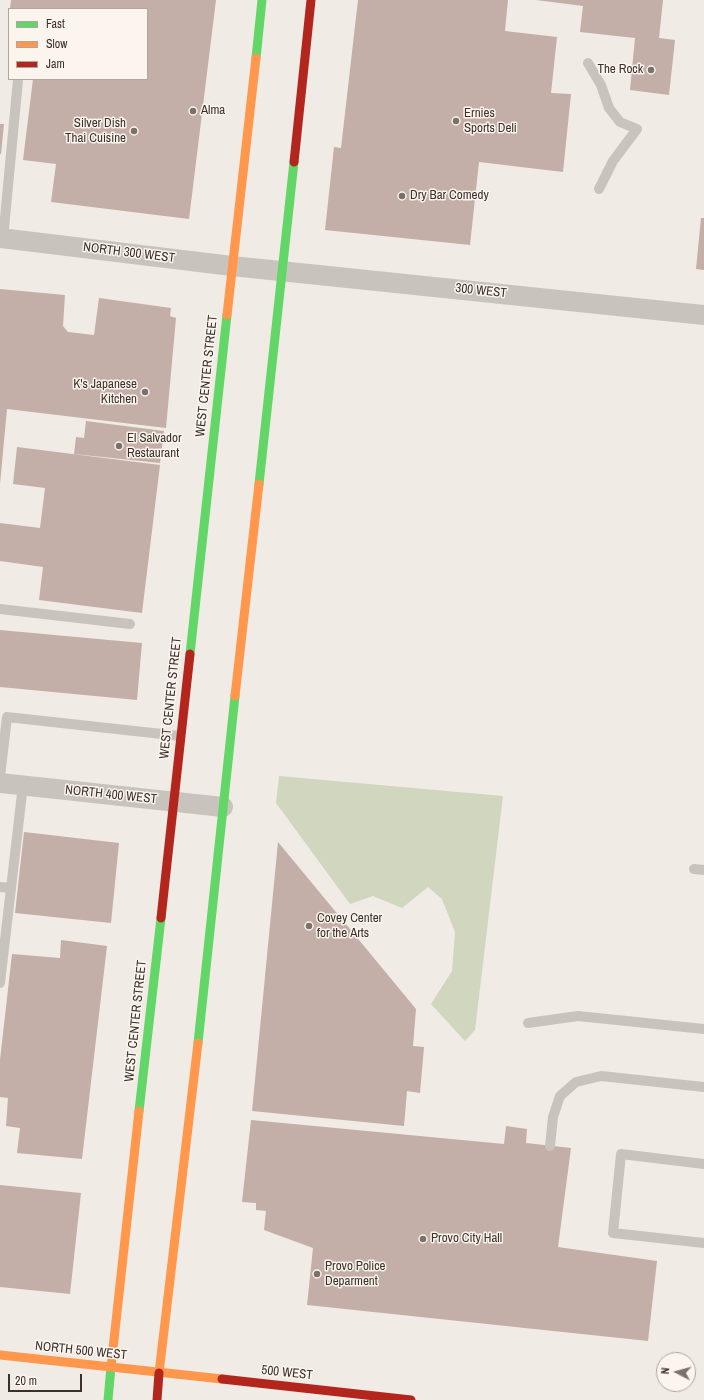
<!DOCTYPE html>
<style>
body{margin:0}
#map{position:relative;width:704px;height:1400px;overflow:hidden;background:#f0ebe5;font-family:"Archivo Narrow",sans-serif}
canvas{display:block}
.legend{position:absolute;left:8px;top:8px;width:140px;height:72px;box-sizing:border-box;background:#fbf5ee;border:1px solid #aea6a0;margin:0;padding:5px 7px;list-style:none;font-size:12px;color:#3b302b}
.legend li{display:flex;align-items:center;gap:8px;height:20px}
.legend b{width:20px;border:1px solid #aea6a0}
.north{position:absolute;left:656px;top:1352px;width:40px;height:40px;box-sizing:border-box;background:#fbf5ee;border:1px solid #aea6a0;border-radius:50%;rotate:276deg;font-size:11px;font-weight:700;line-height:16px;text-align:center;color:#3b302b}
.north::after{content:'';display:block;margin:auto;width:14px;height:18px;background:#7a716c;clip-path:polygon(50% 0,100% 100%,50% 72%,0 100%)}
.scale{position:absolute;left:8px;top:1374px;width:74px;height:18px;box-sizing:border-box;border:2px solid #3b302b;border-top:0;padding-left:5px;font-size:12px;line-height:14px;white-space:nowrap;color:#3b302b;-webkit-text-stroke:3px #fbf5ee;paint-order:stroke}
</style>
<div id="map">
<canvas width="704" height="1400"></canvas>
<ul class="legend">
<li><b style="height:5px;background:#63d668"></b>Fast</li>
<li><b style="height:5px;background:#ff974d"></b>Slow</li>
<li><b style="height:5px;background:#b3261e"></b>Jam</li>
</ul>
<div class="north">N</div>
<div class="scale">20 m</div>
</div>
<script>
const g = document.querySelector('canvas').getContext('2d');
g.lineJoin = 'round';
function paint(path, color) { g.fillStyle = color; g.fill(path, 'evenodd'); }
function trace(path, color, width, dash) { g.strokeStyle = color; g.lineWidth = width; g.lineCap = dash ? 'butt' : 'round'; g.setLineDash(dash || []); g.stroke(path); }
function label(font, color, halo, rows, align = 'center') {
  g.font = font + ' "Archivo Narrow",sans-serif'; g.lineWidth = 3; g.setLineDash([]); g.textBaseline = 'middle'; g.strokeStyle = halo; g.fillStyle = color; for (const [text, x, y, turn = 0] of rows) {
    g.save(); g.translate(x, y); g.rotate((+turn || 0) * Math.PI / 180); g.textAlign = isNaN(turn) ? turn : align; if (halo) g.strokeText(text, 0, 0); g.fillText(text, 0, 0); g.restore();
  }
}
paint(new Path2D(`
 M279,776l224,20 -28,234 -10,11 -34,-37 21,-33 3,-39 -13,-33 -14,-12 -26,21 -29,-12 -23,8 -74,-101z`), '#d1d6bf');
paint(new Path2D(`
 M11,0h205l-27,219 -138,-17 5,-38 -33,-4 10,-81h114v-70h-137z
 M358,0h150l-3,31 52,6 -6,56 20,1 -8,78 -84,-10 -9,83 -145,-15 9,-83 7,1z
 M536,0h127l-4,38 16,2 -6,55 -39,-5 5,-52 -55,-6 3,-26z
 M0,124h4l-3,30h-1z
 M701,218h3v52l-8,-1z
 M0,289l65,6 -2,31 5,6 26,3 5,-37 72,10 -1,8 6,2 -10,110 -159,-19 -7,75z
 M86,421l78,10 -4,32 -86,-9 2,-17 8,1z
 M17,447l143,18 -18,148 -103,-13 4,-33 -43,-6v-38l40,5 5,-40 -32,-4z
 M0,630l142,13 -5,57 -137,-13z
 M24,832l95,11 -8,80 -96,-10z
 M278,842l138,167 -3,37 11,1 -4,46 -13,-2 -3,35 -152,-15z
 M61,940l46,6 -25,213 -65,-6 3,-25 -14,-2 2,-28 -8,-1v-37l12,-106 48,4z
 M251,1120l253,24 2,-18 21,3 -1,14 45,5 -13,99 99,14 -9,80 -341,-36 6,-57 -49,-18 2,-19 -10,-1v-7l-14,-1z
 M0,1185l81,8 -11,101 -70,-7z`), '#c3afa7');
trace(new Path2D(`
 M588,63l13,22 8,23 11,14 17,7 -24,32 -14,28
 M3,239l15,-159
 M0,609l130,15
 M0,777l7,-60 173,19
 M694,869l10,1
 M0,887l11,1
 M0,983l23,-198
 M528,1023l50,-7 126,13
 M550,1146l3,-29 7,-21 16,-14 25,-6 103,11
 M704,1164l-83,-10 -8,79 91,10`), '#c9c3be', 10);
trace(new Path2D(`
 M0,238l232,28 472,49
 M0,783l223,24`), '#c9c3be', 20);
trace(new Path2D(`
 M256,58l6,-58
 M259,484l35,-322
 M190,654l37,-339
 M198,1043l37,-347
 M139,1111l22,-193
 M108,1400l3,-33`), '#63d668', 9);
trace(new Path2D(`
 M227,315l29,-257
 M235,696l24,-212
 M0,1355l222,24
 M111,1367l28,-256
 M159,1373l39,-330`), '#ff974d', 9);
trace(new Path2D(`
 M294,162l17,-162
 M161,918l29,-264
 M222,1379l189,21
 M157,1400l2,-27`), '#b3261e', 9);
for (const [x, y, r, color] of [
 [651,70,4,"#7a716c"],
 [193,111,4,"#7a716c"],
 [456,121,4,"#7a716c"],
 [134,131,4,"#7a716c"],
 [402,196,4,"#7a716c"],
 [145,392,4,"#7a716c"],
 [119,446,4,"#7a716c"],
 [309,926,4,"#7a716c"],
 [423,1239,4,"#7a716c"],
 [317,1274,4,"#7a716c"]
]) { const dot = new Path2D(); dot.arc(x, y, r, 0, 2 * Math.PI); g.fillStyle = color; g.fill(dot); trace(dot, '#fbf5ee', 1.5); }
label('13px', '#3b302b', '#fbf5ee', [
 ["The Rock",643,70,"right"],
 ["Alma",201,111],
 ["Ernies",464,114],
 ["Sports Deli",464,129],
 ["Silver Dish",126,124,"right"],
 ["Thai Cuisine",126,139,"right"],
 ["Dry Bar Comedy",410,196],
 ["K's Japanese",137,385,"right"],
 ["Kitchen",137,400,"right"],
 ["El Salvador",127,439],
 ["Restaurant",127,454],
 ["Covey Center",317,919],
 ["for the Arts",317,934],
 ["Provo City Hall",431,1239],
 ["Provo Police",325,1267],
 ["Deparment",325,1282]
], 'left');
label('13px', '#3b302b', '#fbf5ee', [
 ["NORTH 300 WEST",129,253,7],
 ["300 WEST",481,291,6],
 ["WEST CENTER STREET",207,376,-84],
 ["WEST CENTER STREET",171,698,-84],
 ["NORTH 400 WEST",111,795,6],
 ["WEST CENTER STREET",136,1021,-84],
 ["NORTH 500 WEST",81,1351,6],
 ["500 WEST",287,1373,6]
]);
</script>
